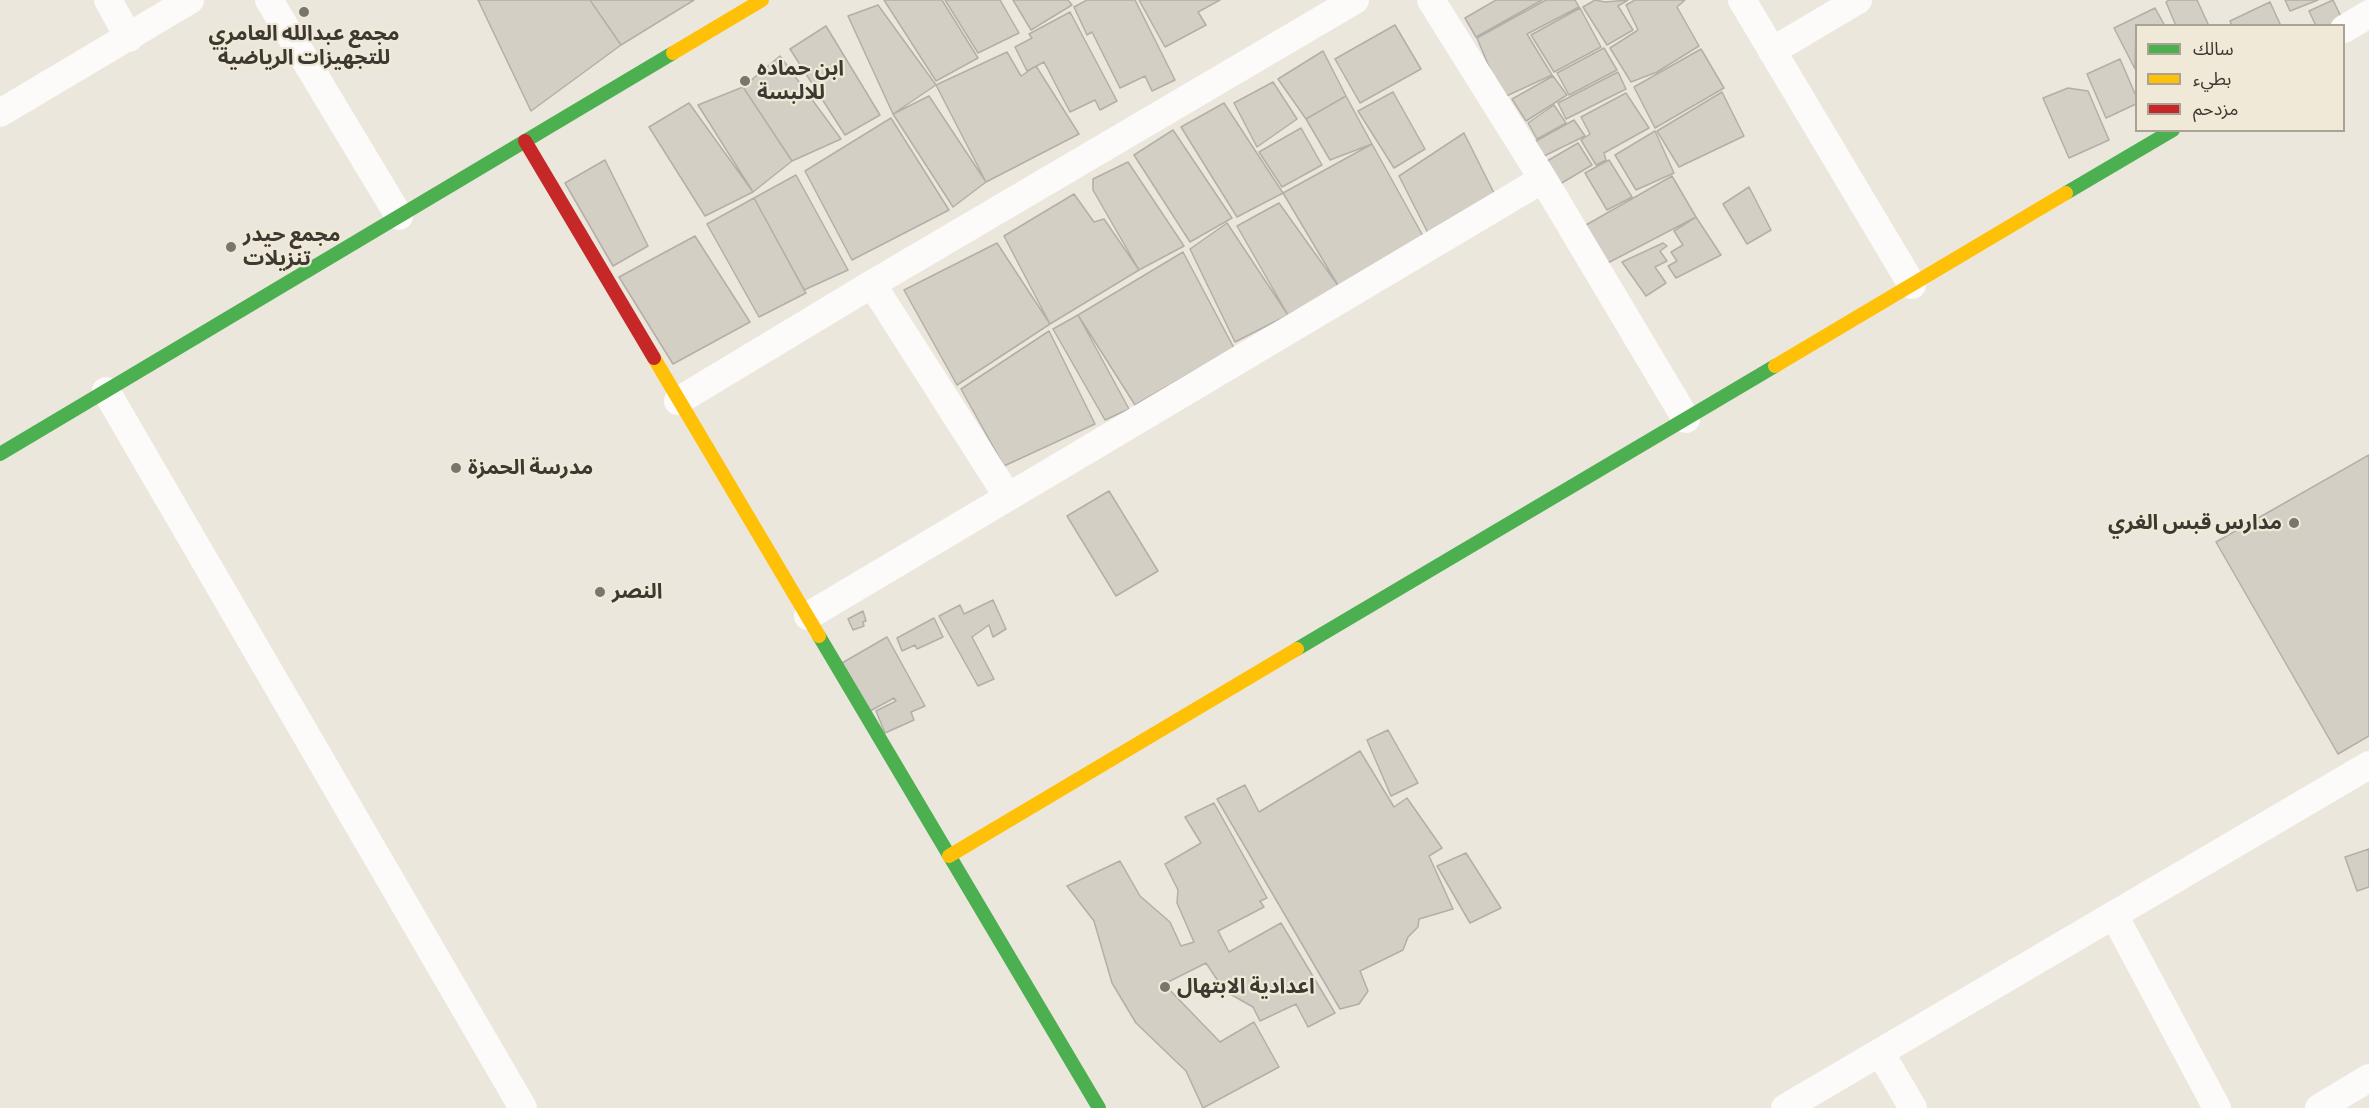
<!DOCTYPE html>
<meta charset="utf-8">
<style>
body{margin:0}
#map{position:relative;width:2369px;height:1108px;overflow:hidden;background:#ebe7dd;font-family:"Crimson Pro","Noto Sans Arabic",serif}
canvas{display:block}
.legend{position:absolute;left:2135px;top:24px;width:210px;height:108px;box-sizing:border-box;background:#f1e9d7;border:2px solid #a9a395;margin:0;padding:8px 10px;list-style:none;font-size:18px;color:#3c3932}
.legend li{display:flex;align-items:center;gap:12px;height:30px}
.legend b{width:30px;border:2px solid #a9a395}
</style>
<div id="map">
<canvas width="2369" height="1108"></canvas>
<ul class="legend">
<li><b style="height:8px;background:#4caf50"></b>سالك</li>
<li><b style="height:8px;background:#ffc107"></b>بطيء</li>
<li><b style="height:8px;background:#c62828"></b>مزدحم</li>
</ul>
</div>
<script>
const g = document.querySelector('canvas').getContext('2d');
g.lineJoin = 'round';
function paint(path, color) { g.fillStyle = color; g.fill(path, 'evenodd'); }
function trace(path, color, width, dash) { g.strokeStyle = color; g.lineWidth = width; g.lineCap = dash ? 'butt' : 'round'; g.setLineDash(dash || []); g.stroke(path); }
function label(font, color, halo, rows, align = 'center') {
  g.font = font + ' "Crimson Pro","Noto Sans Arabic",serif'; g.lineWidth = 4.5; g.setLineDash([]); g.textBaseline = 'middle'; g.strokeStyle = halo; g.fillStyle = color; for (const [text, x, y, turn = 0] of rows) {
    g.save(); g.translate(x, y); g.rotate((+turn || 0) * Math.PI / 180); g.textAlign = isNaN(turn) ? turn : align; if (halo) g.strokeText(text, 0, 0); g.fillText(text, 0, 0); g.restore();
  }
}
const building = new Path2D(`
 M478,0h112l31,45 -90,66z
 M590,0h104l-73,45z
 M884,0h58l36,58 -42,23z
 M945,0h55l19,33 -41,20z
 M1013,0h55l4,5 -41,25z
 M1087,0h48l40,80 -23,11 -7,-15 -25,12 -28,-56 -5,3 -13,-28z
 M1139,0h81l-22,12 8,13 -41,22z
 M1496,0h46l-66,37 -11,-19z
 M1546,0h29l4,7 -52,27 25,41 -50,23 -25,-60z
 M1595,0l10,2 23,-2 -10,6 15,24 -26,15 -24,-38z
 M1635,0h50l-8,7 22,39 -42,26 -26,10 -21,-34 28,-18 -12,-25z
 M2169,0h28l12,26h-33l-10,-24z
 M2285,0h33l-28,11z
 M2333,0l10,21 -10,5h-17l-7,-15z
 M2270,2l11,24h-49l-2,-5z
 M878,5l58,80 -43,29 -45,-98z
 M1580,8l21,39 -47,25 -23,-37z
 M2155,8l10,18h-29l-1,43 -21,-41z
 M1070,12l47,89 -17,9 -5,-10 -25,12 -26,-50 -17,9 -12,-24 17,-9 -3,-4z
 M1395,25l26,44 -61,34 -25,-44z
 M826,26l54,89 -35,20 -55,-86z
 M1604,48l13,22 -48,25 -12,-22z
 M1701,49l23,39 -69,40 -21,-41z
 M1323,51l23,45 -40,23 -28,-40z
 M1007,52l14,24 15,-10 43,68 -93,48 -50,-97z
 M780,56l61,83 -49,22 -49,-74z
 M2120,59l16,37v8l-30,14 -19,-44z
 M1618,72l8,17 -60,30 -8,-16z
 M1553,76l14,19 -41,26 -14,-22z
 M1273,82l24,37 -40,28 -23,-44z
 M743,87l49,74 -39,31 -55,-87z
 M2068,88l20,3 21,49 -40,18 -26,-60z
 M1393,92l32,57 -31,19 -36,-57z
 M1722,92l22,44 -65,31 -22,-36z
 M1626,93l23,35 -45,25 2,7 -10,5 -15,-25 9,-6 -9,-17z
 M929,96l57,86 -33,25 -60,-93z
 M1346,96l26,48 -42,16 -24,-41z
 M689,103l64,89 -48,24 -56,-89z
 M1224,103l59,90 -46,24 -56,-90z
 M1554,105l12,18 -29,16 -9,-16z
 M891,118l58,92 -97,50 -47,-89z
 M1574,120l11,16 -47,23 -11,-13z
 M1301,128l21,37 -40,22 -23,-35z
 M1173,130l59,88 -42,24 -56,-87z
 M1655,131l19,42 -38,17 -21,-35z
 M1464,133l30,60 -66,40 -29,-57z
 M1578,143l14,22 -37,22 -13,-23z
 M1372,144l51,92 -84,51 -56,-94z
 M605,160l43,86 -35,20 -48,-83z
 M1609,160l23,37 -25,13 -22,-37z
 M1128,162l56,84 -45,24 -46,-80v-11z
 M796,175l52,95 -44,20 -50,-92z
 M1672,176l24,41 -94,49 -23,-37z
 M1749,187l22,43 -24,14 -24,-40z
 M1074,194l20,28 10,-3 35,51 -89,54 -46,-88z
 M754,198l52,95 -47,24 -52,-93z
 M1279,203l60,84 -51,28 -51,-89z
 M1696,217l25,38 -45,23 -8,-12 9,-5 -6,-9 12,-7 -9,-14z
 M1227,223l61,92 -53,27 -45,-93z
 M695,236l55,86 -77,42 -54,-87z
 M997,243l53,81 -93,61 -53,-95z
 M1663,243l4,3 -7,5 7,10 -12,6 11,16 -20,13 -24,-34z
 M1183,252l51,96 -99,57 -57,-90z
 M1078,315l51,94 -24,11 -52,-91z
 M1049,331l46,93 -91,42 -43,-77z
 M2369,455v281l-31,18 -122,-212z
 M1109,491l49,80 -42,25 -49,-80z
 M993,600l13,29 -13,8 -4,-12 -17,12 22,42 -16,7 -39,-70 21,-11 4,9z
 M863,611l3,10 -3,1 1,4 -11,4 -5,-11z
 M934,618l9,19 -26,12 -2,-4 -13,6 -5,-13z
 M887,637l38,69 -14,6 3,8 -29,13 -9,-22 20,-10 -2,-3 -24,13 -28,-48z
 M1388,730l30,53 -27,13 -24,-56z
 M1360,751l34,56 13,-9 35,50 -13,8 24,53 -34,10 -1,8 -10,10 -5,13 -43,21 8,20 -9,13 -19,5 -123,-210 28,-14 14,27z
 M1214,803l53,95 -7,3 4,6 -46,24 11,21 52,-29 54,90 -27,14 -12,-23 -36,17 -7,-14 -23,-13 -12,-13 -12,-18 -42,21 56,58 34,-20 25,45 -76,41 -17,-37 -50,-48 -24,-40 -18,-62 -27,-35 53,-25 20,35 30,26 11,24 13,-4 -17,-39 1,-13 -13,-26 36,-21 -16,-26z
 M2369,849v38l-12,4 -12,-34z
 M1466,853l35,55 -31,15 -33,-57z`);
paint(building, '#d3cfc5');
trace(building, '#b3afa8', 1.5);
trace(new Path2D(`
 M108,0l21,38
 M269,0l130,216
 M1431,0l112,179 143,240
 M1742,0l170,285
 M2344,29l25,-15
 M1772,51l86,-51
 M0,113l190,-113
 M872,284l136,213
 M106,391l417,717
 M678,401l194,-117 483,-284
 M808,616l735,-437
 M2114,915l103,193
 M1880,1052l33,56
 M1785,1108l584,-343
 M2319,1108l50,-30`), '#fcfbfa', 28);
trace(new Path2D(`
 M2066,193l107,-63
 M0,454l673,-401
 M819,636l280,472
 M1297,649l478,-283`), '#4caf50', 14);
trace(new Path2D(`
 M673,53l89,-53
 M654,358l165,278
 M1775,366l291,-173
 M949,856l348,-207`), '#ffc107', 14);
trace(new Path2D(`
 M525,141l129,217`), '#c62828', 14);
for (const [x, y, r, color] of [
 [304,12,6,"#79766e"],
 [745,81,6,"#79766e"],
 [231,247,6,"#79766e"],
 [456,468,6,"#79766e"],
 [2294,523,6,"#79766e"],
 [600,592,6,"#79766e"],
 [1165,987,6,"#79766e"]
]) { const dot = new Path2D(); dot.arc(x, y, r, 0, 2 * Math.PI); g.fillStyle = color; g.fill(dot); trace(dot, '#f1e9d7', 2); }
label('bold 21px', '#3c3932', '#f1e9d7', [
 ["مجمع عبدالله العامري",304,34,"center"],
 ["للتجهيزات الرياضية",304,58,"center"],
 ["ابن حماده",757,69],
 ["للالبسة",757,93],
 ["مجمع حيدر",243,235],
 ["تنزيلات",243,259],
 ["مدرسة الحمزة",468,468],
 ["مدارس قبس الغري",2282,523,"right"],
 ["النصر",612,592],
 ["اعدادية الابتهال",1177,987]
], 'left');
</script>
